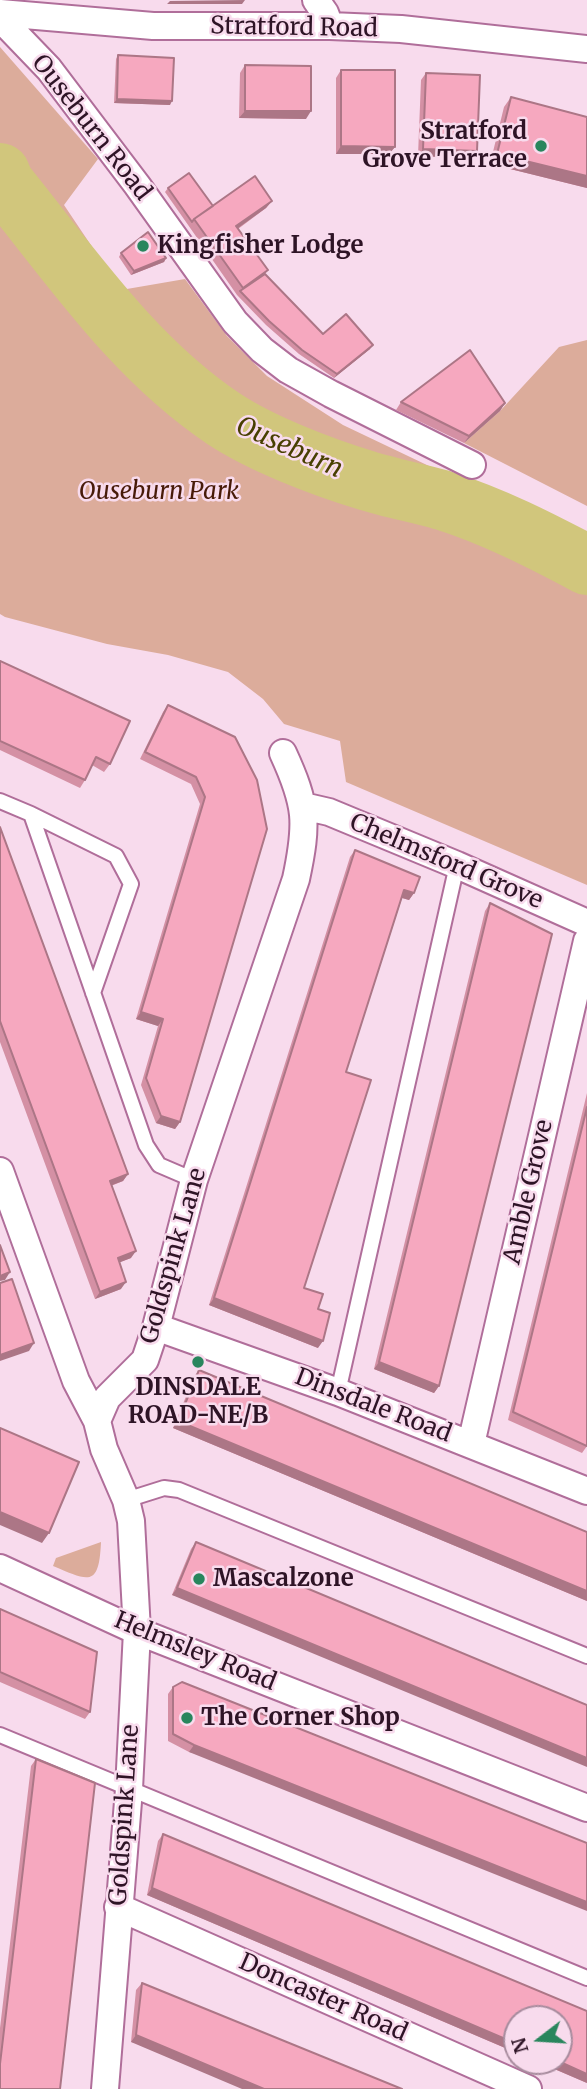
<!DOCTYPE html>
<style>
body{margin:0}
#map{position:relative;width:587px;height:2089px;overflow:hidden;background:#f8dbed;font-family:Merriweather,serif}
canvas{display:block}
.north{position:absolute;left:503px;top:2005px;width:70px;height:70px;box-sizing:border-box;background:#f8dbed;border:2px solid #a78b9d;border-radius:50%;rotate:253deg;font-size:19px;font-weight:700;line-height:28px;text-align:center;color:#2e1426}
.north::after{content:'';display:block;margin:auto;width:24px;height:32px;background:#29865d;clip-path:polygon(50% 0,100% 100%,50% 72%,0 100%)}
</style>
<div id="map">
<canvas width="587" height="2089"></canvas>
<div class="north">N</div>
</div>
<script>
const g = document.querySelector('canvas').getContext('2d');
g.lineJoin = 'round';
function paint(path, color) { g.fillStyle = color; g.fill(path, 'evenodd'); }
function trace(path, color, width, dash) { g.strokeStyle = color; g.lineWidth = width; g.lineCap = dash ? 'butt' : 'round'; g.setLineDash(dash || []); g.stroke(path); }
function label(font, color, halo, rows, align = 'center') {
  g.font = font + ' Merriweather,serif'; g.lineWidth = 5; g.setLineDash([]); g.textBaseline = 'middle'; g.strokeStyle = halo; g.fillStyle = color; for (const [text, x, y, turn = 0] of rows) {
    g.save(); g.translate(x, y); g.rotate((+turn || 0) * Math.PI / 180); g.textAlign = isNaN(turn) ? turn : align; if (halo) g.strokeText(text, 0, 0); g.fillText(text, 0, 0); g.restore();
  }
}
paint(new Path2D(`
 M0,47l98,112 -34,46 57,85 64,-11 42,57 40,40 76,49 151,72 93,39v349l-241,-103 -6,-41 -56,-17 -21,-25 -35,-27 -60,-17 -61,-11 -102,-27 -5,-3z
 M587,340v166l-123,-63 36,-32 59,-64z
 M101,1542c-2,46 -12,39 -48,24l3,-8z`), '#dcac9b');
trace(new Path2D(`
 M0,173l4,10c68,84 129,175 220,236 38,25 98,48 141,61 25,8 52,13 77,20 51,16 98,40 145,65`), '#d1c67c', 60);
const service = new Path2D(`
 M0,801l31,13 115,331 13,20 35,15
 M31,814l85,42 15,28 -38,109
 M338,1392l119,-527
 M126,1500l38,-12 15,2 408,166
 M0,1735l587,243`);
const minor = new Path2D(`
 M316,0l9,13 5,13
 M0,13l153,13h177l71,3 186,20
 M0,18l49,51 88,116 98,137 27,28 26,20 43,24 141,71
 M303,806l26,6 128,53 130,58
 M0,1171l76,210 21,40
 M156,1327l182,65 249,99
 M471,1444l116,-503
 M0,1568l137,63 450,177
 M118,1907l410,182
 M105,2089l24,-300 8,-158 -6,-110 -5,-21 -22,-51 -7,-28 10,-23 38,-38 11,-33 38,-147 102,-301c12,-56 11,-74 -13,-126`);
trace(service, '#b06e9a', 18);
trace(minor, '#b06e9a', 30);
trace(service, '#fff', 14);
trace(minor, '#fff', 26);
paint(new Path2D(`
 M118,55l52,50 -56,-2 2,-44z
 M245,65l61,54 -67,-1 1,-45z
 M341,70l54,77 -6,7h-53v-76z
 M426,73l45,85 -53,-2 3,-76z
 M511,97l76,20v71l-97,-24 14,-57z
 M168,188l45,18 59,-5 -6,7 -28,21 30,41 -3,4 58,60 47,15 -36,29 -35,-24 -33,-29 -29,-30 -72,-103z
 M121,253l45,5 -2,4 -33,13 -12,-18z
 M401,402l104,1 -5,8 -36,32 -68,-33z
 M0,661l110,103 -6,8 -12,-7 -7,15 -5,8 -80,-38z
 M168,705l67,32 -55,385 -5,7 -19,-6 -15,-38 17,-59 -22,-7 64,-215 -9,-20 -51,-25 23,-47z
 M0,827l128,347 -5,7 -12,5 20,72 -11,4 1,27 -26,10 -95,-257z
 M355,850l59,43 -5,7 -7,-2 -56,174 -42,216 14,60 -109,-43 141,-448z
 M490,903l-51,483 -5,7 -60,-24 111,-458z
 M587,1093v353l-5,7 -74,-33z
 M199,1370l388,162v69l-414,-173 21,-51z
 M196,1542l391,163 -415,-110 19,-46z
 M0,1609l90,103 -5,7 -85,-37z
 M173,1687l414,156 -398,-91 -21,-11v-47z
 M36,1759l-36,330v-61l31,-262z
 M163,1834l424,177v72l-440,-188 11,-54z
 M142,1983l260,106 -271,-47 5,-52z`), '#d490a4');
paint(new Path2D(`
 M245,0l-3,4h-75l3,-3z
 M117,99l55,2 -2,4 -56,-2z
 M245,111h66l-5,8 -67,-1z
 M341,146l54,1 -6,7h-53z
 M423,149l54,2 -6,7 -53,-2z
 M497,154l90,22v12l-97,-24z
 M272,201l-6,7 -35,25 5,-7z
 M166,258l-2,4 -33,13 3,-4z
 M373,345l-3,4 -36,29 3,-4z
 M505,403l-5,8 -36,32 5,-7z
 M404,890l10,3 -5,7 -10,-3z
 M141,1012l22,7 -5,7 -22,-7z
 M161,1116l19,6 -5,7 -19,-6z
 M128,1174l-5,7 -19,7 6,-7z
 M136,1251l-5,7 -18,7 5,-7z
 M10,1272l-5,8 -5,1v-5z
 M126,1282l-5,7 -26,10 5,-7z
 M214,1298l109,43 -5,7 -109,-43z
 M34,1343l-5,8 -29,10v-6z
 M379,1362l60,24 -5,7 -60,-24z
 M178,1421l409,170v10l-414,-173z
 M0,1512l49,21 -7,10 -42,-18z
 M177,1588l410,170v9l-415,-172z
 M194,1745l393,157v9l-398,-159z
 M152,1888l365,156v9l-370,-158z
 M136,2035l128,54h-22l-111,-47z
 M536,2061h22l29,13v9z`), '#ac7686');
const building = new Path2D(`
 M118,55l56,3 -2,43 -55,-2z
 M245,65l66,1v45h-66z
 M341,70h54v77l-54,-1z
 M426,73l54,2 -3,76 -54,-2z
 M511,97l76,20v59l-90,-22z
 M189,173l24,33 -19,13 -2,3 -24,-34z
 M255,176l17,25 -36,25 32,44 -25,18 -49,-69z
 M148,232l18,26 -32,13 -13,-18z
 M265,274l58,60 23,-20 27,31 -36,29 -35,-24 -33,-29 -29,-30z
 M470,350l35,53 -36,33 -68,-34z
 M0,661l130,60 -20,43 -14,-7 -11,23 -85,-39z
 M168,705l67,32 22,43 10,49 -87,293 -19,-6 -15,-38 17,-59 -22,-7 64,-215 -9,-20 -51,-25z
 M0,827l128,347 -18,7 26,70 -18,7 8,24 -26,10 -100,-271z
 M355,850l65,27 -6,16 -10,-3 -58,182 25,8 -67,208 19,6 -5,15 12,4 -7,28 -109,-43z
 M490,903l62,31 -113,452 -60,-24z
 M587,1107v339l-74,-34z
 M0,1245l10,27 -10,4z
 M12,1279l22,64 -34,12v-72z
 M199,1370l388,162v59l-409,-170z
 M0,1428l79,34 -30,71 -49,-21z
 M196,1542l391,163v53l-410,-170z
 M0,1609l97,43 -7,60 -90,-40z
 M182,1682l405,161v59l-393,-157 -21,-11v-47z
 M36,1759l59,24 -35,306h-60v-25z
 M163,1834l424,177v63l-29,-13h1v-42h-42v25l-365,-156z
 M142,1983l260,106h-138l-128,-54z`);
paint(building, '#f6a8bf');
trace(building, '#ac7686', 2);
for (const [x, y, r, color] of [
 [541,146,7,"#29865d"],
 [143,246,7,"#29865d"],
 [198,1362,7,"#29865d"],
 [199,1579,7,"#29865d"],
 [187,1718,7,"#29865d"]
]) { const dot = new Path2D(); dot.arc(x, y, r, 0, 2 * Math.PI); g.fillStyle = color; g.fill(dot); trace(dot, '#f8dbed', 2.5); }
label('24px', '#2e1426', '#f8dbed', [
 ["Stratford Road",294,28,1],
 ["Ouseburn Road",91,128,52],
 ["Chelmsford Grove",446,862,23],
 ["Amble Grove",529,1192,-77],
 ["Goldspink Lane",174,1256,-74],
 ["Dinsdale Road",373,1406,21],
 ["Helmsley Road",195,1652,22],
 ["Goldspink Lane",125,1815,-86],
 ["Doncaster Road",323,1998,24]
]);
label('bold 24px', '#2e1426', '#f8dbed', [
 ["Stratford",527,132,"right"],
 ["Grove Terrace",527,160,"right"],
 ["Kingfisher Lodge",157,246],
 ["DINSDALE",198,1388,"center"],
 ["ROAD-NE/B",198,1416,"center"],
 ["Mascalzone",213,1579],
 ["The Corner Shop",201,1718]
], 'left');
label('italic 24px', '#471a08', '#f8dbed', [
 ["Ouseburn Park",159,492]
]);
label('italic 26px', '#483f01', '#f8dbed', [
 ["Ouseburn",289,448,24]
]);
</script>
